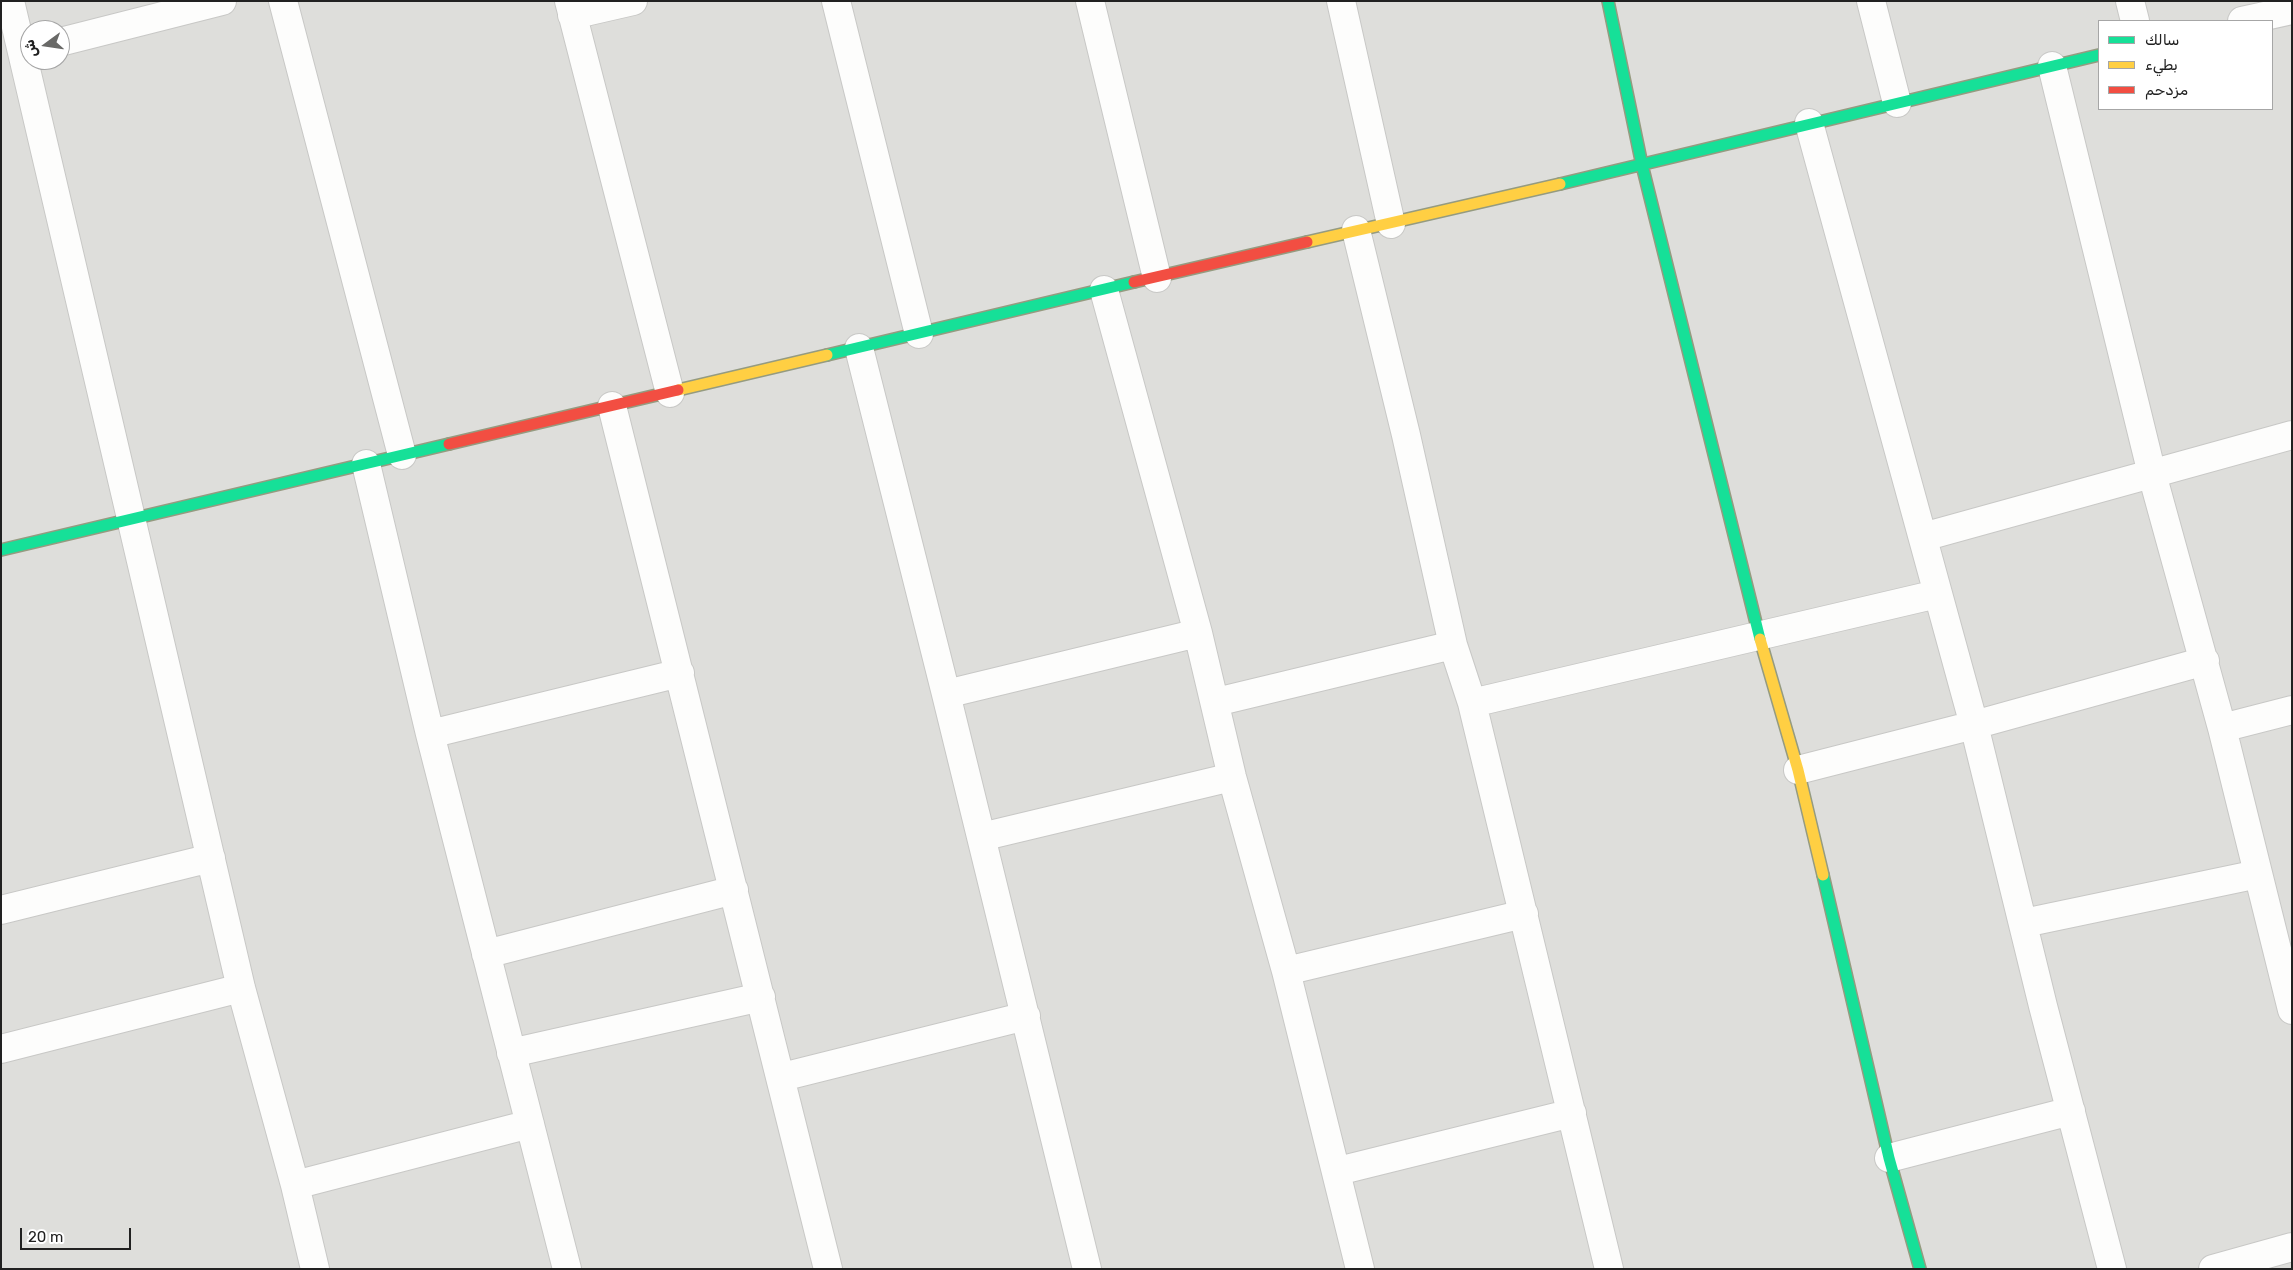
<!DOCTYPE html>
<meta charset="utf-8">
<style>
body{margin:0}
#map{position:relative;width:2293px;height:1270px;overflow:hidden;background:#efefea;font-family:Rubik,Cairo,sans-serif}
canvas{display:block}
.frame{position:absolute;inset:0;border:2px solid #212121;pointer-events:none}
.legend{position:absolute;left:2098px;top:20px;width:175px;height:90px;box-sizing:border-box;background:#fff;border:1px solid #a6a6a6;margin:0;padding:6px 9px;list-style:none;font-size:15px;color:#212121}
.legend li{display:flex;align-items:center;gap:10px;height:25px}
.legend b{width:25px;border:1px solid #a6a6a6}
.north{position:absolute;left:20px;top:20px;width:50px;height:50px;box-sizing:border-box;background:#fff;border:1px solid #a6a6a6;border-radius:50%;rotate:256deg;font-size:14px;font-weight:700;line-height:20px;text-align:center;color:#212121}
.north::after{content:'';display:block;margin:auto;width:18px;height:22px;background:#696967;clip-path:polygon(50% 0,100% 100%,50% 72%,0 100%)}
.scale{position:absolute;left:20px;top:1228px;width:111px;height:22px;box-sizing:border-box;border:2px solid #212121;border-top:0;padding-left:6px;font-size:15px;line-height:18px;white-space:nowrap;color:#212121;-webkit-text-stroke:4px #fff;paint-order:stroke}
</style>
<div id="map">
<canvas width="2293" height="1270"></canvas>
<div class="frame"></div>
<ul class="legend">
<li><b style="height:6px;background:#16e098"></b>سالك</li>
<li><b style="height:6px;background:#ffcf43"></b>بطيء</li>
<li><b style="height:6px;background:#f24e42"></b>مزدحم</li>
</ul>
<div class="north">ش</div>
<div class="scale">20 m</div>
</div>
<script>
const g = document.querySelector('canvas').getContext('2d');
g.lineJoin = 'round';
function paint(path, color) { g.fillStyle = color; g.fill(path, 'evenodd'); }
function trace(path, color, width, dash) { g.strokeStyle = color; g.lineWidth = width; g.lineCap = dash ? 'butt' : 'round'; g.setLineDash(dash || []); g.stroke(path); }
paint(new Path2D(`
 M1,1h2291v1268h-2291zM2099,21h173v88h-173zM30,30h30v30h-30z`), '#dededb');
const street = new Path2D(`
 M10,1l231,987 54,197 20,84
 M283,1l119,454
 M569,1l101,392
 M836,1l83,333
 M1090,1l67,277
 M1341,1l50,223
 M1871,1l26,102
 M2130,1l5,20
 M572,15l61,-14
 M2242,21l50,-11
 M60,42l162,-41
 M2052,66l100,408 70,254 70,282
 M1809,123l165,602 69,281 69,263
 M1356,230l50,205 47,210 19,58 137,566
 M1104,290l94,343 34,144 54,194 74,298
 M859,348l87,346 141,575
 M612,406l216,863
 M366,464l64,270 137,535
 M1923,537l369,-102
 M946,694l252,-61
 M1216,702l237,-57
 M1472,703l465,-109
 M2222,728l70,-18
 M430,734l250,-61
 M1798,770l176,-45 231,-64
 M981,837l251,-60
 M1,910l210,-52
 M2024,923l234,-49
 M486,954l248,-64
 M1286,971l238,-57
 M1,1049l240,-61
 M511,1053l250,-56
 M782,1077l244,-61
 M1889,1158l182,-47
 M1338,1171l234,-58
 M295,1185l235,-61
 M2213,1269l79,-22`);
const fast = new Path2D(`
 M1608,1l34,164 118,474
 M1560,184l539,-129
 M827,355l307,-73
 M1,550l448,-106
 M1823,875l66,283 31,111`);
const slow = new Path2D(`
 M1307,242l253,-58
 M678,390l149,-35
 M1760,639l38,131 25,105`);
const jam = new Path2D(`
 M1134,282l173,-40
 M449,444l229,-54`);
trace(street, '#c8c8c6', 30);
trace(fast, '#959b80', 14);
trace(slow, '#959b80', 14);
trace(jam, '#959b80', 14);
trace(street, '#fdfdfc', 28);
trace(fast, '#16e098', 11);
trace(slow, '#ffcf43', 11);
trace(jam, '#f24e42', 11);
</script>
